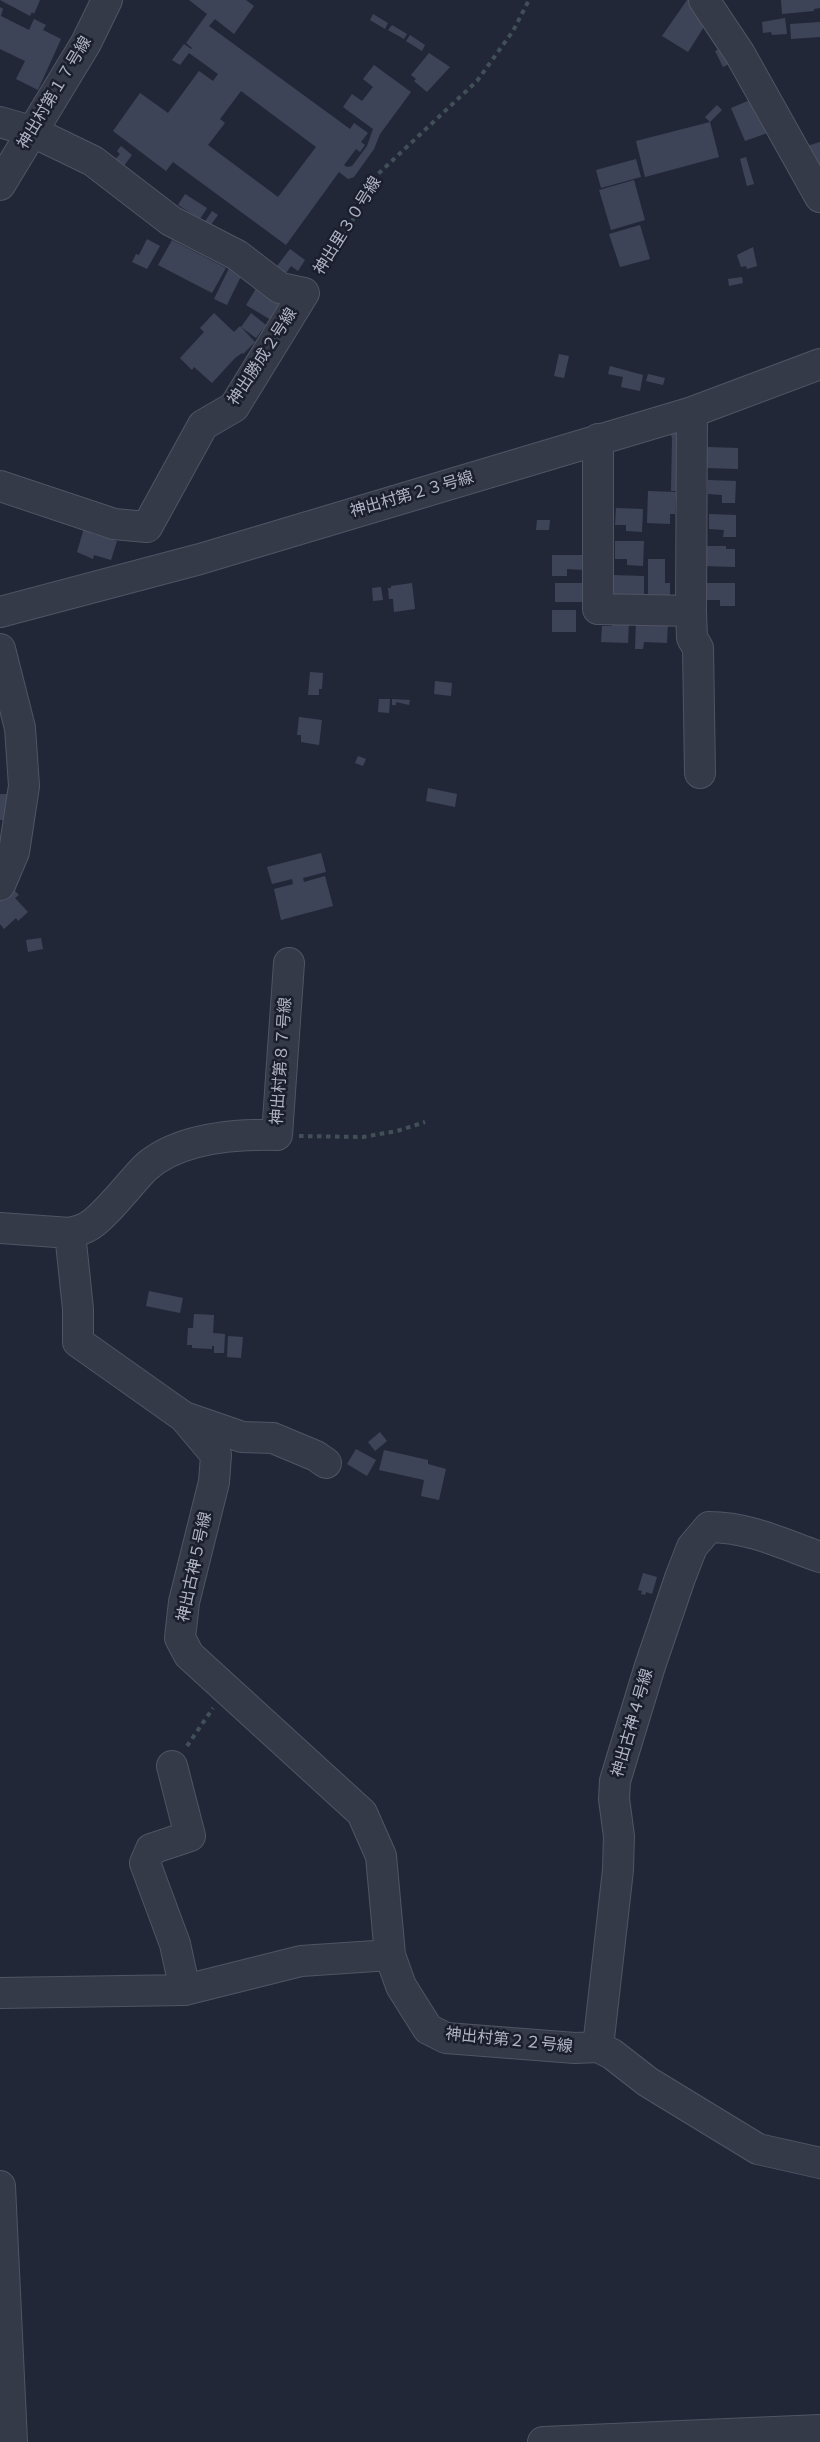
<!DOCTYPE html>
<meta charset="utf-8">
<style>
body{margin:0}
canvas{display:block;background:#222738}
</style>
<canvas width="820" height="2442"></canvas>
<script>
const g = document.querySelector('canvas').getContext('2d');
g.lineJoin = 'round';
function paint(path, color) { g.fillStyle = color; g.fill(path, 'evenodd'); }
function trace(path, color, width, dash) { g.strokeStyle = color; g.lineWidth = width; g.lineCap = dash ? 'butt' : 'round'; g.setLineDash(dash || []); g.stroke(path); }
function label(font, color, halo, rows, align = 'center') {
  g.font = font + ' Signika,"Noto Sans JP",sans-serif'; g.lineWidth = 5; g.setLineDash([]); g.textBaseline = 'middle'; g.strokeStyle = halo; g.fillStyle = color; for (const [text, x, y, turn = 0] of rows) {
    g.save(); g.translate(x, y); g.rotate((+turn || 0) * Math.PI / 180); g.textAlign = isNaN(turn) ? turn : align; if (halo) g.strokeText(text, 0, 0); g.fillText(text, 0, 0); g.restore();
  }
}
paint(new Path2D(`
 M0,0h40l-6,14 -2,-2 -2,4z
 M189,0h57l8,6 -20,28 -19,-15 -6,7 141,103 4,-6 14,10 -7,9 4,3 -5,7 -4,-3 -12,16 3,2 5,-1 15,-20 6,-17 -30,-22 9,-13 10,7 11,-14 -10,-8 11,-14 37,27 -31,42 -6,15 -20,28 -6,2 -9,-7 -53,73 -113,-83 -7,9 -53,-40 27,-38 28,20 31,-42 14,10 5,-7 -29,-21 -9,12 -8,-5 12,-16 7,5 1,-1 -6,-5 21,-29zM241,91l75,56 -38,50 -70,-52 17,-22 -5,-4z
 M687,0h10l12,19 -21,33 -26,-16z
 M781,0h39v8l-6,1v2l-32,3z
 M0,7l3,2 -2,7 28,14 5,-11 12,6 -3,5 18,9 -23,51 -22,-11 9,-18 -25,-12z
 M373,14l15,9 -3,6 -15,-9z
 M785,18l2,16 -15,1 -1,-3 -8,1 -1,-11z
 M820,22v15l-29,2 -1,-15z
 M392,25l15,9 -3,5 -16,-9z
 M410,35l15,10 -3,6 -16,-10z
 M727,45l8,16 -12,6 -8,-16z
 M429,53l21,14 -23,25 -13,-11 2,-2 -5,-4z
 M755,98l15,34 -25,9 -14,-33z
 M717,105l5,5 -12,12 -5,-5z
 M710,122l9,35 -74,20 -9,-36z
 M820,142v27l-13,-23z
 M121,146l11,9 -9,12 -9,-6 6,-7 -3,-3z
 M746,157l8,27 -7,2 -7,-27z
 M636,159l5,18 -40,11 -5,-18z
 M634,180l11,40 -34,10 -12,-40z
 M185,194l22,14 -7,11 -22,-14z
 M212,211l6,4 -11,15 -5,-4z
 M640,225l10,34 -30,8 -11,-33z
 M147,239l13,7 -13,23 -15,-7 4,-8 3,1z
 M172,240l54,28 -14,25 -54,-28z
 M753,247l4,19 -10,3 -1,-3 -5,1 -4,-12z
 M290,249l15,11 -7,11 -7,-5 -5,7 -9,-7z
 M229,268l13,6 -15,31 -13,-6z
 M742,277l1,6 -14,3 -1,-7z
 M257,287l25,15 -11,18 -25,-15z
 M214,313l20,19 6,-6 15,16 -12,12 -1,-1 -7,5 -23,25 -18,-16 -2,3 -12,-12 24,-26 -4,-4z
 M251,313l15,12 -10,13 -15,-11z
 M559,354l10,2 -5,22 -10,-2z
 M610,366l33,9 -3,16 -19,-4 2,-10 -15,-3z
 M648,374l17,4 -2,7 -17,-4z
 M682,425l2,66h-13l1,-53 -3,-10z
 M707,447l31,1v21l-31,-1z
 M708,480l28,1 -1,22h-13v-8l-14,-1z
 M648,491l28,1 -1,22h-5v10l-23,-1z
 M616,508l27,1 -1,23 -16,-1v-6h-11z
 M709,514l27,1v22h-13l1,-7 -15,-1z
 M537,520h13l-1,10h-13z
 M84,528l10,3 -1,3 24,7 -6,19 -17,-5 -1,4 -16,-7z
 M615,541h29l-1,25 -16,-1v-6h-12z
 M704,546h22v3h9v18l-31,-1z
 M552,555h34l-1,15 -18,-1v7h-15z
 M648,559h17v24h5v15h-22z
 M612,575l32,1v19l-33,-1z
 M412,583l3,26 -21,3 -1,-13h-4l-1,-11h3v-2z
 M555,583h30v19h-30z
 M707,583h28v23h-15v-6h-13z
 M381,587l2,13 -10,1 -1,-13z
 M552,610h24v22h-24z
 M612,620l17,1 -1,22 -27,-1 1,-16h10z
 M636,620l32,1 -1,22 -23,-1 -1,7h-8z
 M310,672l13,1 -1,16h-3v6h-11z
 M435,681l17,2 -1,13 -17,-2z
 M379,699h11l-1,14 -11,-1z
 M392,699l18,1 -1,5 -13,-3v3h-4z
 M299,717l23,3 -3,25 -18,-3v-7h-4z
 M358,756l8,3 -3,7 -8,-3z
 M428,788l29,6 -2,13 -29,-6z
 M0,794h8l-1,26h-7z
 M321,853l5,19 -23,6 1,4 21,-6 8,30 -52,14 -7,-31 19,-5 -1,-5 -20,5 -5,-17z
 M13,889l6,6 -4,3 13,14 -10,9 -2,-3 -12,11 -4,-5v-26z
 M41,938l2,11 -15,3 -2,-12z
 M149,1291l34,7 -3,15 -34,-7z
 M194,1314l20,1 -1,18 12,1 -1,19h-10v-7h-2v3l-20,-1v-3h-5l1,-17h5z
 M228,1336l15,1 -2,21 -14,-1z
 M380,1432l7,9 -12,10 -7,-9z
 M356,1449l20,11 -9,16 -20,-12z
 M384,1450l44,10v4l18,5 -7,31 -18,-4 3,-16 -45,-10z
 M643,1573l14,4 -5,17 -6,-2 -1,3 -4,-1 1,-3 -4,-1z`), '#3e4458');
const minor = new Path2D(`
 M704,0l36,54 80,143
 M0,122l31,9 62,30 78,60 66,34 43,33 24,5 -70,114 -31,18 -56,102 -33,-3 -114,-38
 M0,185l86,-142 21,-43
 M692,412l-1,199 1,27 6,10 2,125
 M598,439v170l93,2
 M0,612l200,-53 492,-147 128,-48
 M0,649l20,79 4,58 -10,66 -14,33
 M0,1228l70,5 8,76v33l106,75 32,38 -2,27 -30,120 -4,36 9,17 173,158 19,43 9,99
 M70,1233c6,-2 12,-3 17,-6 16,-8 44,-45 58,-59 33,-30 90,-34 132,-33l12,-172
 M184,1417l58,20 31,1 43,18 10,7
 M172,1766l18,70 -39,13 -6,14 30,81 10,46
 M0,1993l185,-3 116,-29 89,-6 11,31 27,43 18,9 129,10 23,-1 14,7 36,28 110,67 62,14
 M598,2047l20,-177 1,-34 -5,-37 1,-18 35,-115 30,-88 12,-31 17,-20c40,0 74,17 111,30
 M0,2186l12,256
 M543,2442l277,-12`);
trace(minor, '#505463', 32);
trace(new Path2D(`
 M319,274l15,-20 44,-80 99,-93 36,-50 16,-31
 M299,1136l64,1 34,-6 28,-9
 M187,1746l26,-38`), '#415057', 4, [4.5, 4.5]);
trace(minor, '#353a49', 30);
label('16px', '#b0b4c5', '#1b1f2d', [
 ["神出村第１７号線",55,93,-59],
 ["神出里３０号線",348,226,-58],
 ["神出勝成２号線",263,357,-57],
 ["神出村第２３号線",412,495,-16],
 ["神出村第８７号線",282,1061,-86],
 ["神出古神５号線",195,1567,-78],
 ["神出古神４号線",633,1723,-74],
 ["神出村第２２号線",509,2041,6]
]);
</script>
